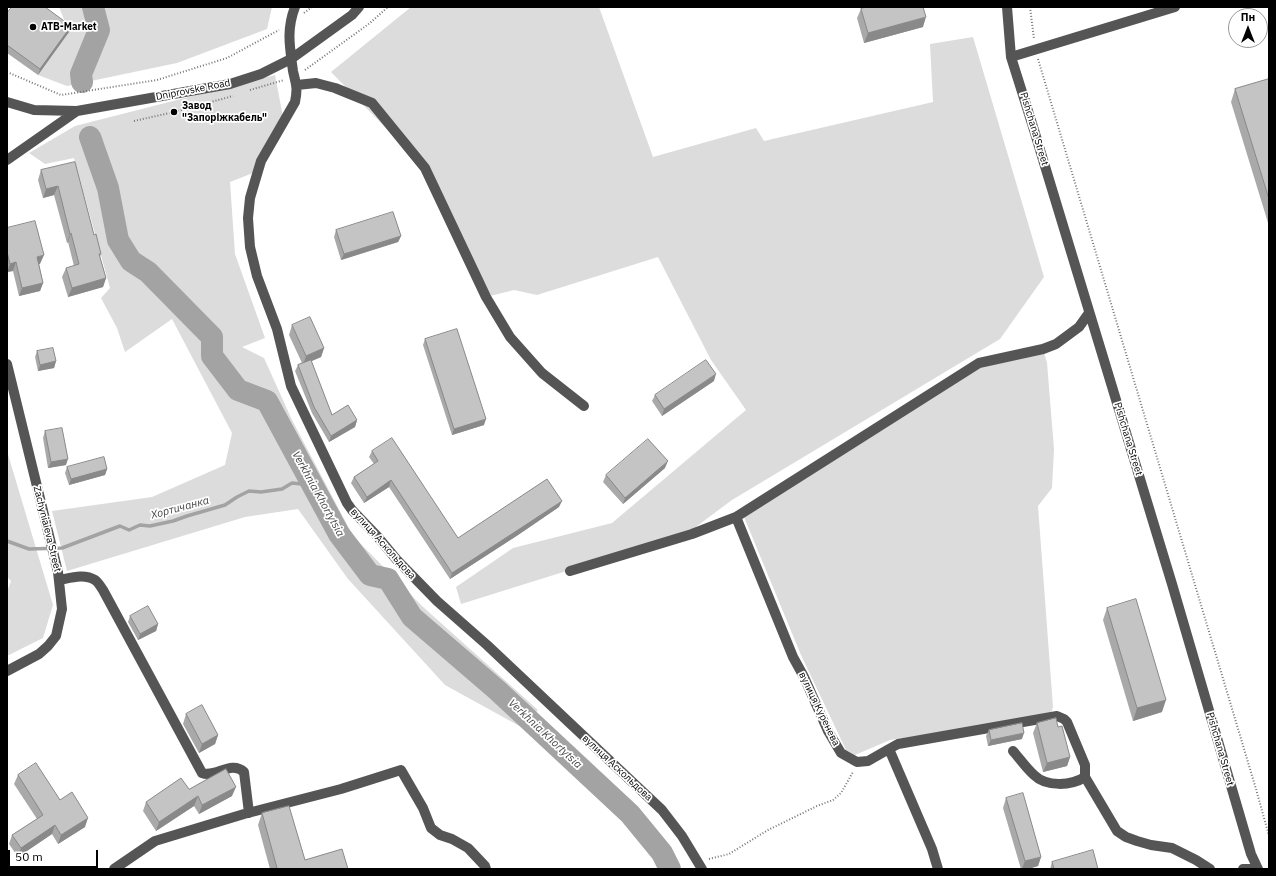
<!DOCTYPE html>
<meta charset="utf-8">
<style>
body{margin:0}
#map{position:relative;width:1276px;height:876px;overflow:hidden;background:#fff;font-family:"IBM Plex Sans",sans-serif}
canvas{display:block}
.frame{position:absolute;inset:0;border:8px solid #000;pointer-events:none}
.north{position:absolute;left:1228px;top:8px;width:40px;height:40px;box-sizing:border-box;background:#fff;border:1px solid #999;border-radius:50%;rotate:0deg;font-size:11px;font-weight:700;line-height:16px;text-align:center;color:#000}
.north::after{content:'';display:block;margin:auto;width:14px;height:18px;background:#000;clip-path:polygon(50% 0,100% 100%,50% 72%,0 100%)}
.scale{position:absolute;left:8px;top:850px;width:90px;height:18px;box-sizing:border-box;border:2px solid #000;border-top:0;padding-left:5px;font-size:12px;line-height:14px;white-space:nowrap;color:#000;-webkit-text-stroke:3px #fff;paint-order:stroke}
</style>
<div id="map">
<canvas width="1276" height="876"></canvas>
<div class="frame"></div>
<div class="north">Пн</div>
<div class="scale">50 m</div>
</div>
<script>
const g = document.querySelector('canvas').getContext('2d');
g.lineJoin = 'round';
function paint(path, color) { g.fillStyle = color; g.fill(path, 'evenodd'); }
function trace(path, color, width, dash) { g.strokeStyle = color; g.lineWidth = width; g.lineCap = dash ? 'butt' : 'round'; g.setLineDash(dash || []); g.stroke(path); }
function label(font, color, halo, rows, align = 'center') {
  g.font = font + ' "IBM Plex Sans",sans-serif'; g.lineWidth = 3.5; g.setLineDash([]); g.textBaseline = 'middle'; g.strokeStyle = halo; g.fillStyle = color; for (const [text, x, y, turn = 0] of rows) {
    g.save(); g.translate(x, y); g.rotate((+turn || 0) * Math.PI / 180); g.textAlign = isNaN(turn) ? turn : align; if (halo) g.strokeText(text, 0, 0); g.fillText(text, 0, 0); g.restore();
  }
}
paint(new Path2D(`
 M59,7h213l-5,22 -90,34 -110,23 -29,-11 31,-43z
 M411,7h188l54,150 103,-29 8,13 169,-39 -3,-58 43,-7 71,240 -44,62 -268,161 -39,29 -53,19 -179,56 -5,-17 57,-39 99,-25 134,-113 -35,-50 -53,-103 -121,38 -23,-5 -28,7 -61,-129 -94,-96z
 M275,75l9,47 -26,49 -28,11 5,72 30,84 -23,9 22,11 28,62 61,116 69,70 116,104 -15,18 -78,-43 -97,-106 -50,-70 -53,8 -178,54 -15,-60 100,-14 73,-32 7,-32 -60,-114 -47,33 -8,-24 -16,-30 9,-10 -36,-130 -29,6 -16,-11 46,-27z
 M1043,349l4,14 7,86 -2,39 -14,18 15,201 -3,9 -160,24 -35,15 -9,-5 -45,-95 -57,-138 235,-154z
 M7,451l46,154 -10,33 -36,18v-64l4,-11 -4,-4z`), '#dcdcdc');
trace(new Path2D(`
 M7,541l22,8 33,-1 58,-22 9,4 11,-5 10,1 23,-5 14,-5 38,-11 12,-8 12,-6 12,1 21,-3 10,-6 19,2`), '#a3a3a3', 3.5);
trace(new Path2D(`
 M82,82l-1,-8 18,-44 -6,-23
 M92,142l-2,-5 18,51 10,52 13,21 17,11 64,65v19l26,34 29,11 72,133 31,41 18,4 24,38 85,73 133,124 32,39 8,16`), '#a3a3a3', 22);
trace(new Path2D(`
 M1030,7l4,32
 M304,13l8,-6
 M1038,59l218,730 13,47
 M305,70l65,-47 18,-16
 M7,72l54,23 96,-15 70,-22 52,-28
 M250,90l34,-10
 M134,121l40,-9 59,-16
 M709,859l20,-5 39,-24 49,-24 16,-6 8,-7 12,-21`), '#777', 2, [1, 2]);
trace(new Path2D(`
 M295,7c-9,23 -5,41 -2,64 3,14 5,16 2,31l-34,59 -3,10 -8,27 -2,20 2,29 7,29 20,53 14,57 56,117 5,7 25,26 20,24 40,41 50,44 175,165 20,26 20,33
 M1007,7l4,50 23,73 138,454 79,270 7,15
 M1011,57l164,-50
 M297,85l19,-2 19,5 37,15 53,65 61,129 24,40 32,36 42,33
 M7,102l27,8 43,1 153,-27 31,-10 30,-15 61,-44 7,-8
 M7,160l70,-49
 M7,364l51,208 4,37 -6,27 -8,10 -9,8 -32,17
 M736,517l57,140 11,20 24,54 13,22 16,9 11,-1 21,-12 43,100 6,20
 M570,571l122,-37 44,-17 243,-154 64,-14 13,-5 23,-17 10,-14
 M59,580c11,-2 25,-7 36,0 3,2 6,7 8,10l99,183c14,5 29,-13 42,-1l5,41
 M889,749l9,-5 159,-28 7,3 3,3 18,43v12l32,54 9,6 11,4 14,4 21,3 24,12 14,9
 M1013,751c7,8 13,17 21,24 12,12 37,11 51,2
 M114,869l41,-28 89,-27 97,-25 60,-19 22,38 8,20 9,7 12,4 16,9 17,18 1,3
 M1243,869h15`), '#555', 10);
paint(new Path2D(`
 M861,9l62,18 -59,16 -7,-25z
 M7,13l64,13 -2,6 -31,43 -31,-22z
 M1269,79v147l-38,-124 4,-13z
 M75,162l19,73 7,19 -1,3 6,21 -3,9 -35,10 -6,-20 4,-9 8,-2 -6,-24 -1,1 -13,-48 -11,3 -5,-18 3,-10z
 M7,228l33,36h-1l4,19 -3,8 -21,5 -6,-25 -6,1z
 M336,230l65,6 -3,6 -57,18 -7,-23z
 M292,325l32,23 -3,9 -10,4 21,54 25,5 -2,7 -26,15 -17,-29 -17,-42 3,-6 4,-2 -13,-28z
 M425,339l59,86 -32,10 -29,-90z
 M37,351l19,10 -2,7 -16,3 -3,-14z
 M714,381l-52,35 -10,-15 3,-6z
 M45,431l21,34 -18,3 -5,-30z
 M372,451l86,87 101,-31 -41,28 -68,44 -61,-92 -25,16 -13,-20 3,-6 20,-13 -5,-7z
 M67,467l40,2 -2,6 -36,10 -4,-12z
 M665,468l-42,36 -20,-22 3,-7z
 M1107,608l55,104 -29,9 -30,-101z
 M130,616l28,8 -2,7 -18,9 -10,-18z
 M186,714l32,21 -3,9 -16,9 -16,-29z
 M1037,723l21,4 12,30 -3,9 -24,6 -10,-39z
 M989,730l33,9 -34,7 -2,-10z
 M18,775l42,25 25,27 -27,17 -6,-10 -34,23 -9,-13 3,-9 25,-16 -23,-35z
 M189,789l43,7 -33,18 -5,-8 -38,25 -13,-20 3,-9z
 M1006,798l35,59 -3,9 -10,3h-7l-18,-61z
 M262,813l43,47 43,9h-78l-12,-44z
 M1052,862l46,7h-48z`), '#a9a9a9');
paint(new Path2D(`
 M926,17l-3,10 -59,16 4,-10z
 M71,26l-2,6 -31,43 2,-6z
 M58,186l-4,9 -11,3 3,-9z
 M71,233l-3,9 -1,1 3,-9z
 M401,236l-3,6 -57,18 3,-6z
 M44,255l-4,9 -6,1 3,-8z
 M16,262l-3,9 -6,1 3,-8z
 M106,278l-3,9 -35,10 4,-9z
 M43,283l-3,8 -21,5 3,-8z
 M324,348l-3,9 -18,8 3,-9z
 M56,361l-2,7 -16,3 2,-6z
 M716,374l-2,7 -52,35 2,-7z
 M486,419l-2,6 -32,10 2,-6z
 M357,420l-2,7 -26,15 2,-6z
 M68,459l-2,6 -18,3 3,-6z
 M668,461l-3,7 -42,36 2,-6z
 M107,469l-2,6 -36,10 2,-6z
 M391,480l-2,7 -25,16 3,-6z
 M562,501l-3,6 -41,28 -68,44 2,-6z
 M158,624l-2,7 -18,9 2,-6z
 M1166,700l-4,12 -29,9 4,-13z
 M1024,733l-2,6 -34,7 3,-6z
 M218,735l-3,9 -16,9 3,-9z
 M1070,757l-3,9 -24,6 4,-9z
 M236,787l-4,9 -33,18 3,-9z
 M198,796l-4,10 -38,25 3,-9z
 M88,818l-3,9 -27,17 3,-9z
 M55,825l-3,9 -34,23 3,-9z
 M1041,857l-3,9 -10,3h-6l3,-8z`), '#898989');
const building = new Path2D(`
 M12,7h33l26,19 -31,43 -33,-24v-32z
 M866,7h57l3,10 -58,16 -7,-24z
 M1269,79v120l-34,-110z
 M75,162l19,73 2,-1 5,20h-2l7,24 -34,10 -6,-20 13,-4 -8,-31 -1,1 -12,-48 -12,3 -5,-19z
 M393,212l8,24 -57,18 -8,-24z
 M35,221l9,34 -7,2 6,26 -21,5 -6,-26 -6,2 -3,-12v-24z
 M310,317l14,31 -18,8 -14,-31z
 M457,329l29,90 -32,10 -29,-90z
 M53,348l3,13 -16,4 -3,-14z
 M311,360l21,55 16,-10 9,15 -26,16 -17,-29 -16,-42z
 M706,360l10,14 -52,35 -9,-14z
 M62,428l6,31 -17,3 -6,-31z
 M392,438l66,100 89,-59 15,22 -41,27 -69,45 -61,-93 -24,17 -13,-20 24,-16 -6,-10z
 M648,439l20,22 -43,37 -19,-23z
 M104,457l3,12 -36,10 -4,-12z
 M1136,599l30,101 -29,8 -30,-100z
 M148,606l10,18 -18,10 -10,-18z
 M202,705l16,30 -16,9 -16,-30z
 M1056,718l2,9 4,-1 8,31 -23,6 -10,-40z
 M1022,723l2,10 -33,7 -2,-10z
 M36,763l24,37 12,-8 16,26 -27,17 -6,-10 -34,23 -9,-13 31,-20 -25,-40z
 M226,769l10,18 -34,18 -4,-9 -39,26 -13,-20 35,-24 8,11z
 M1023,793l18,64 -16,4 -19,-63z
 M289,806l16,54 37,-11 6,20h-74l3,-1 -15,-55z
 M1093,850l5,19h-44l-2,-7z`);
paint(building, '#c4c4c4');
trace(building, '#898989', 1);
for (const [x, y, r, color] of [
 [33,27,4,"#000"],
 [174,112,4,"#000"]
]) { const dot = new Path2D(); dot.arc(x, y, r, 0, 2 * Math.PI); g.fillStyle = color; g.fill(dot); trace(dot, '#fff', 1.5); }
label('bold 10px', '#000', '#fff', [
 ["ATB-Market",41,27],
 ["Завод",182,106],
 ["\"Запоріжкабель\"",182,118]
], 'left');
label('10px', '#000', '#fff', [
 ["Dniprovske Road",193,90,-11],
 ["Pishchana Street",1034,129,73],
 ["Pishchana Street",1128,439,73],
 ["Zachyniaieva Street",47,529,76],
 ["вулиця Аскольдова",383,544,48],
 ["вулиця Куренева",819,709,64],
 ["Pishchana Street",1220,749,74],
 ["вулиця Аскольдова",617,768,43]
]);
label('italic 11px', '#444', '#fff', [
 ["Verkhnia Khortytsia",318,494,61],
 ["Хортичанка",180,508,-15],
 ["Verkhnia Khortytsia",545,734,43]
]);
</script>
